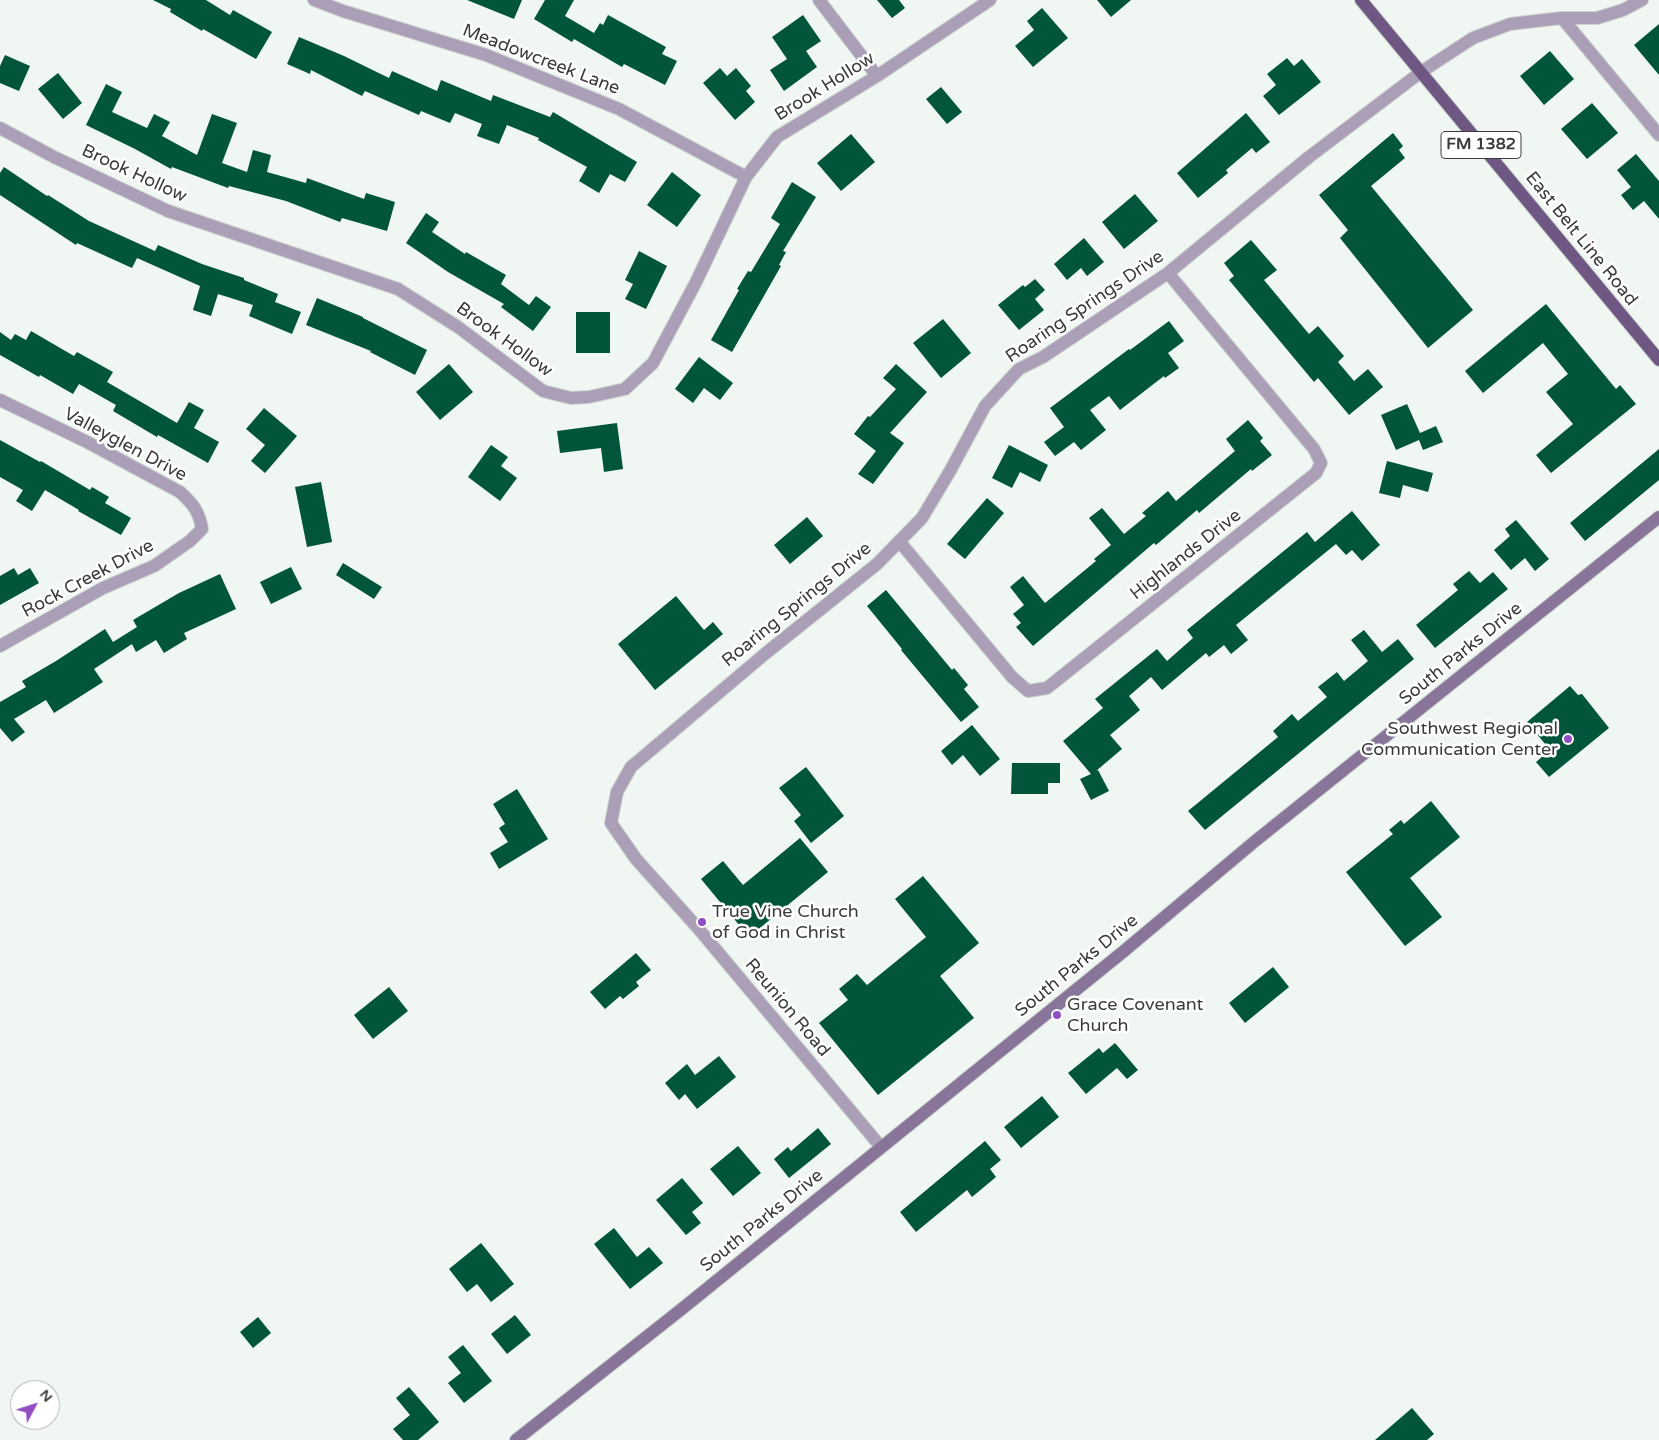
<!DOCTYPE html>
<style>
body{margin:0}
#map{position:relative;width:1659px;height:1440px;overflow:hidden;background:#f0f7f3;font-family:"Varela Round",sans-serif}
canvas{display:block}
.north{position:absolute;left:10px;top:1380px;width:50px;height:50px;box-sizing:border-box;background:#fff;border:1px solid #b0b1b1;border-radius:50%;rotate:50deg;font-size:14px;font-weight:700;line-height:20px;text-align:center;color:#3a3c3b}
.north::after{content:'';display:block;margin:auto;width:18px;height:22px;background:#914ec3;clip-path:polygon(50% 0,100% 100%,50% 72%,0 100%)}
</style>
<div id="map">
<canvas width="1659" height="1440"></canvas>
<div class="north">N</div>
</div>
<script>
const g = document.querySelector('canvas').getContext('2d');
g.lineJoin = 'round';
function paint(path, color) { g.fillStyle = color; g.fill(path, 'evenodd'); }
function trace(path, color, width, dash) { g.strokeStyle = color; g.lineWidth = width; g.lineCap = dash ? 'butt' : 'round'; g.setLineDash(dash || []); g.stroke(path); }
function label(font, color, halo, rows, align = 'center') {
  g.font = font + ' "Varela Round",sans-serif'; g.lineWidth = 5; g.setLineDash([]); g.textBaseline = 'middle'; g.strokeStyle = halo; g.fillStyle = color; for (const [text, x, y, turn = 0] of rows) {
    g.save(); g.translate(x, y); g.rotate((+turn || 0) * Math.PI / 180); g.textAlign = isNaN(turn) ? turn : align; if (halo) g.strokeText(text, 0, 0); g.fillText(text, 0, 0); g.restore();
  }
}
paint(new Path2D(`
 M153,0h53l24,15 3,-5 39,22 -16,27 -53,-30 -1,2 -32,-19 1,-3z
 M467,0h55l-8,19z
 M545,0h29l-9,16 29,17 6,-10 3,2 5,-10 58,32 -4,7 15,7 -12,24 -41,-21 -2,3 -48,-28 -2,3 -38,-23z
 M877,0h22l6,8 -13,10z
 M1097,0h34l-20,17z
 M1042,8l26,30 -35,29 -18,-21 19,-16 -7,-9z
 M803,15l18,26 -15,10 11,16 -33,24 -14,-21 17,-11 -15,-22z
 M1659,24v51l-25,-30z
 M299,37l45,19 45,22 3,-7 45,20 4,-11 50,21 2,-6 57,22 3,-5 84,50 -12,20 -15,-8 -11,19 -20,-12 8,-14 -49,-27 1,-2 -32,-13 -8,19 -22,-8 5,-12 -27,-11 -5,10 -29,-12 -2,4 -54,-24 -3,5 -51,-26 -1,4 -23,-10z
 M1550,51l24,28 -30,26 -24,-29z
 M5,55l25,11 -11,25 -19,-8v-17z
 M1287,58l7,8 8,-7 19,23 -42,33 -16,-19 13,-11 -9,-11z
 M720,68l7,8 9,-8 15,18 -5,5 9,11 -20,18 -32,-37z
 M58,73l24,30 -19,16 -25,-30z
 M106,84l16,8 -10,20 35,16 7,-14 16,8 -8,14 35,19 15,-41 25,9 -15,40 25,9 6,-22 18,5 -4,17 39,11 1,-5 57,21 2,-6 29,9 -8,29 -45,-13 -2,4 -54,-21 -57,-15 -1,2 -56,-21 -1,2 -36,-20 -49,-24z
 M941,87l21,25 -15,12 -21,-25z
 M1592,103l26,30 -31,26 -26,-30z
 M1246,113l24,29 -14,11 -4,-5 -26,22 2,3 -30,25 -21,-25z
 M1393,133l10,13 -4,4 6,8 -34,28 102,124 -45,38 -88,-110 8,-8 -29,-35z
 M851,134l24,28 -34,29 -24,-28z
 M1636,154l23,27v38l-15,-18 -11,9 -12,-15 10,-8 -14,-17z
 M4,167l43,29 1,-1 41,26 66,30 3,-6 44,19 42,14v2l34,14 -3,8 26,10 -9,22 -43,-18 4,-11 -35,-11 -7,22 -18,-6 7,-24 -63,-28 -5,10 -55,-25 -1,2 -76,-50v-22z
 M672,172l29,23 -24,32 -30,-22z
 M792,182l24,15 -33,54 3,1 -7,13 2,1 -49,86 -21,-12 28,-50 -2,-1 11,-18 3,1 29,-48 -9,-6z
 M1135,194l23,27 -34,28 -22,-27z
 M426,213l13,9 -7,10 33,22 1,-2 40,23 -5,9 28,21 7,-9 15,11 -18,24 -32,-24 3,-3 -56,-32 -42,-29z
 M1084,238l20,24 -17,14 -6,-8 -14,12 -13,-16z
 M1251,240l26,30 -13,10 45,54 9,-8 26,30 -6,6 16,19 14,-12 15,18 -34,28 -31,-37 -4,4 -85,-102 5,-4 -10,-13z
 M639,251l28,15 -21,43 -21,-10 8,-15 -8,-4z
 M1035,279l10,11 -10,9 9,11 -25,20 -21,-25 25,-20 2,2z
 M317,298l46,19v1l64,32 -12,25 -45,-23 1,-1 -65,-26z
 M1546,304l70,85 4,-4 16,19 -85,69 -15,-18 37,-31 -27,-32 22,-18 -25,-31 -60,50 -18,-22z
 M576,312h34v41h-34z
 M943,319l28,34 -30,25 -28,-35z
 M1169,321l15,20 -16,12 11,15 -14,10 -1,-2 -44,34 -11,-14 -19,14 16,20 -25,20 -7,-8 -19,14 -11,-14 20,-15 -14,-19 79,-59 1,1z
 M31,331l43,25 3,-4 36,20 -6,10 70,41 12,-21 15,8 -10,18 25,14 -11,21 -50,-28 -1,2 -44,-26 3,-6 -37,-21 -6,10 -33,-19 -1,2 -39,-22v-23l11,8 4,-6 11,6z
 M699,357l34,26 -13,17 -16,-12 -11,15 -18,-14z
 M449,364l24,28 -33,28 -24,-28z
 M896,364l31,28 -37,41 14,10 -31,41 -15,-10 18,-23 -22,-17 14,-18 2,1 26,-28 -13,-11z
 M1407,404l13,29 16,-7 7,16 -20,8 -4,-10 -23,10 -15,-35z
 M264,408l33,28 -32,37 -14,-12 14,-16 -19,-16z
 M1248,420l15,18 -3,3 12,14 -20,16 -1,-2 -52,44 -2,-3 -41,35 -2,-2 -121,103 -17,-19 5,-4 -8,-9 11,-9 -14,-18 13,-11 22,27 51,-42 -2,-2 17,-14 -22,-27 13,-10 22,26 22,-18 -4,-3 26,-22 8,10 59,-50 -9,-12z
 M617,423l6,46 -19,3 -3,-24 -41,5 -3,-22z
 M0,440l40,22 1,-1 49,29 2,-3 17,10 -4,6 26,15 -10,17 -43,-24 1,-1 -34,-20 -13,21 -16,-10 7,-11 -23,-13z
 M491,445l17,12 -7,9 16,12 -17,23 -32,-24z
 M1009,445l39,20 -8,17 -20,-10 -8,16 -20,-10z
 M1659,449v31l-74,61 -15,-18z
 M1387,461l46,12 -5,19 -25,-7 -3,13 -21,-5z
 M321,482l11,60 -25,5 -12,-60z
 M987,498l17,15 -39,46 -18,-15z
 M1352,511l28,34 -18,16 -10,-11 -6,5 -10,-11 -100,81 12,15 -17,14 -7,-9 -15,12 -3,-4 -44,37 -11,-13 -22,19 11,14 -30,25 12,14 -26,22 2,-1 11,21 -18,9 -11,-21 11,-5 -28,-33 40,-33 -8,-9 62,-50 10,12 26,-23 -6,-8 120,-98 8,10z
 M807,517l16,19 -33,28 -16,-19z
 M1516,520l33,39 -14,12 -10,-13 -14,12 -17,-20 16,-14 -5,-7z
 M343,563l39,24 -8,12 -38,-24z
 M291,567l11,22 -31,15 -11,-22z
 M14,568l4,7 12,-7 9,15 -39,22v-29z
 M1469,571l11,12 13,-11 15,17 -73,59 -19,-23 42,-35 -5,-6z
 M220,574l16,35 -52,24 3,6 -23,14 -8,-13 -20,12 -4,-8 -38,25 9,13 -22,14 -27,17 -8,-13 -32,19 11,13 -13,10 -12,-14v-26l26,-15 -4,-6 34,-20 49,-32 8,13 24,-15 -4,-7 46,-27z
 M886,590l66,80 2,-2 14,17 -4,4 15,18 -18,15 -60,-72 1,-1 -35,-43z
 M676,596l28,34 9,-8 10,12 -68,56 -37,-46z
 M1364,630l18,22 16,-13 16,20 -209,171 -17,-19 90,-74 -5,-6 19,-17 6,7 29,-24 -9,-10 19,-15 7,9 24,-20 -17,-21z
 M1570,686l8,9 4,-1 27,34 -60,49 -13,-15 14,-12 -23,-28z
 M972,725l28,34 -20,17 -17,-21 -11,10 -11,-14z
 M1012,763h48v20h-12v11h-37z
 M806,767l38,49 -33,27 -17,-22 7,-6 -22,-27z
 M517,789l31,50 -49,30 -9,-16 18,-11 -9,-14 6,-4 -12,-20z
 M1431,801l29,36 -50,41 32,39 -37,29 -59,-74 47,-38 -4,-4 12,-10 3,4z
 M800,838l28,34 -79,65 -48,-58 22,-18 20,24z
 M923,876l56,67 -39,33 34,42 -96,77 -59,-72 29,-23 -9,-11 18,-15 10,11 59,-48 -31,-38z
 M636,953l15,17 -15,12 3,4 -16,13 -3,-3 -15,13 -15,-17z
 M1273,967l16,20 -44,36 -16,-20z
 M389,987l19,24 -35,28 -19,-24z
 M1115,1043l23,27 -11,9 -10,-11 -31,26 -18,-21 31,-25 4,5z
 M719,1056l17,21 -39,32 -12,-15 -6,6 -14,-17 22,-19 8,11z
 M1042,1096l17,21 -38,31 -17,-21z
 M818,1128l13,16 -42,34 -15,-19 14,-12 3,4z
 M985,1141l16,19 -11,9 6,8 -24,20 -5,-7 -51,42 -16,-20z
 M738,1146l23,27 -28,23 -23,-27z
 M682,1178l21,25 -11,9 9,11 -15,12 -30,-35z
 M614,1228l23,29 12,-10 14,16 -33,26 -36,-45z
 M481,1243l33,41 -23,18 -14,-18 -10,8 -18,-23z
 M515,1315l16,20 -24,19 -16,-20z
 M258,1317l13,16 -18,15 -13,-16z
 M463,1345l29,36 -28,22 -16,-20 13,-10 -13,-16z
 M409,1387l30,35 -21,18h-15l-10,-11 17,-14 -14,-17z
 M1412,1408l22,26 -7,6h-52z`), '#00553b');
const street = new Path2D(`
 M314,0l29,11 143,44 133,54 127,68
 M819,0l58,76
 M1562,18l97,117
 M0,128l54,29 114,54 230,78 60,38 85,64 28,7 18,-1 36,-8 28,-26 43,-81 50,-105 31,-40 100,-61 113,-76
 M0,400l87,42 93,50c13,12 19,19 22,37l-12,12 -36,25 -51,22 -103,58
 M899,541l113,136 16,14 19,-3 269,-215 5,-10 -7,-14 -146,-176
 M881,1147l-184,-220 -61,-68 -25,-36 6,-31 14,-25 135,-114 111,-89 45,-46 28,-47 35,-65 34,-37 24,-12 125,-84 141,-116 112,-85 52,-34 37,-14 52,-6h35l26,-8 19,-10`);
const secondary = new Path2D(`
 M516,1440l167,-132 441,-357 130,-109 405,-325`);
const primary = new Path2D(`
 M1361,0l298,360`);
trace(street, '#ccd2ce', 14);
trace(secondary, '#ccd2ce', 14);
trace(primary, '#ccd2ce', 14);
trace(street, '#ab9fb8', 12);
trace(secondary, '#887599', 12);
trace(primary, '#6e5883', 12);
for (const [x, y, r, color] of [
 [1568,739,5,"#914ec3"],
 [702,922,5,"#914ec3"],
 [1057,1015,5,"#914ec3"]
]) { const dot = new Path2D(); dot.arc(x, y, r, 0, 2 * Math.PI); g.fillStyle = color; g.fill(dot); trace(dot, '#fff', 2); }
for (const [x, y, w] of [
 [1481,145,80]
]) { const box = new Path2D(); box.roundRect(x - w / 2, y - 13.5, w, 27, 4); g.fillStyle = '#fff'; g.fill(box); trace(box, '#3a3c3b', 1); }
label('bold 16px', '#3a3c3b', null, [
 ["FM 1382",1481,145]
]);
label('18px', '#3a3c3b', '#fff', [
 ["Meadowcreek Lane",541,60,21],
 ["Brook Hollow",825,87,-32],
 ["Brook Hollow",134,174,25],
 ["East Belt Line Road",1581,239,51],
 ["Roaring Springs Drive",1085,307,-34],
 ["Brook Hollow",504,340,36],
 ["Valleyglen Drive",125,445,28],
 ["Highlands Drive",1186,555,-38],
 ["Rock Creek Drive",88,579,-28],
 ["Roaring Springs Drive",797,605,-39],
 ["South Parks Drive",1461,654,-39],
 ["South Parks Drive",1077,966,-39],
 ["Reunion Road",787,1008,50],
 ["South Parks Drive",762,1221,-39]
]);
label('18px', '#3a3c3b', '#fff', [
 ["Southwest Regional",1558,729,"right"],
 ["Communication Center",1558,750,"right"],
 ["True Vine Church",712,912],
 ["of God in Christ",712,933],
 ["Grace Covenant",1067,1005],
 ["Church",1067,1026]
], 'left');
</script>
